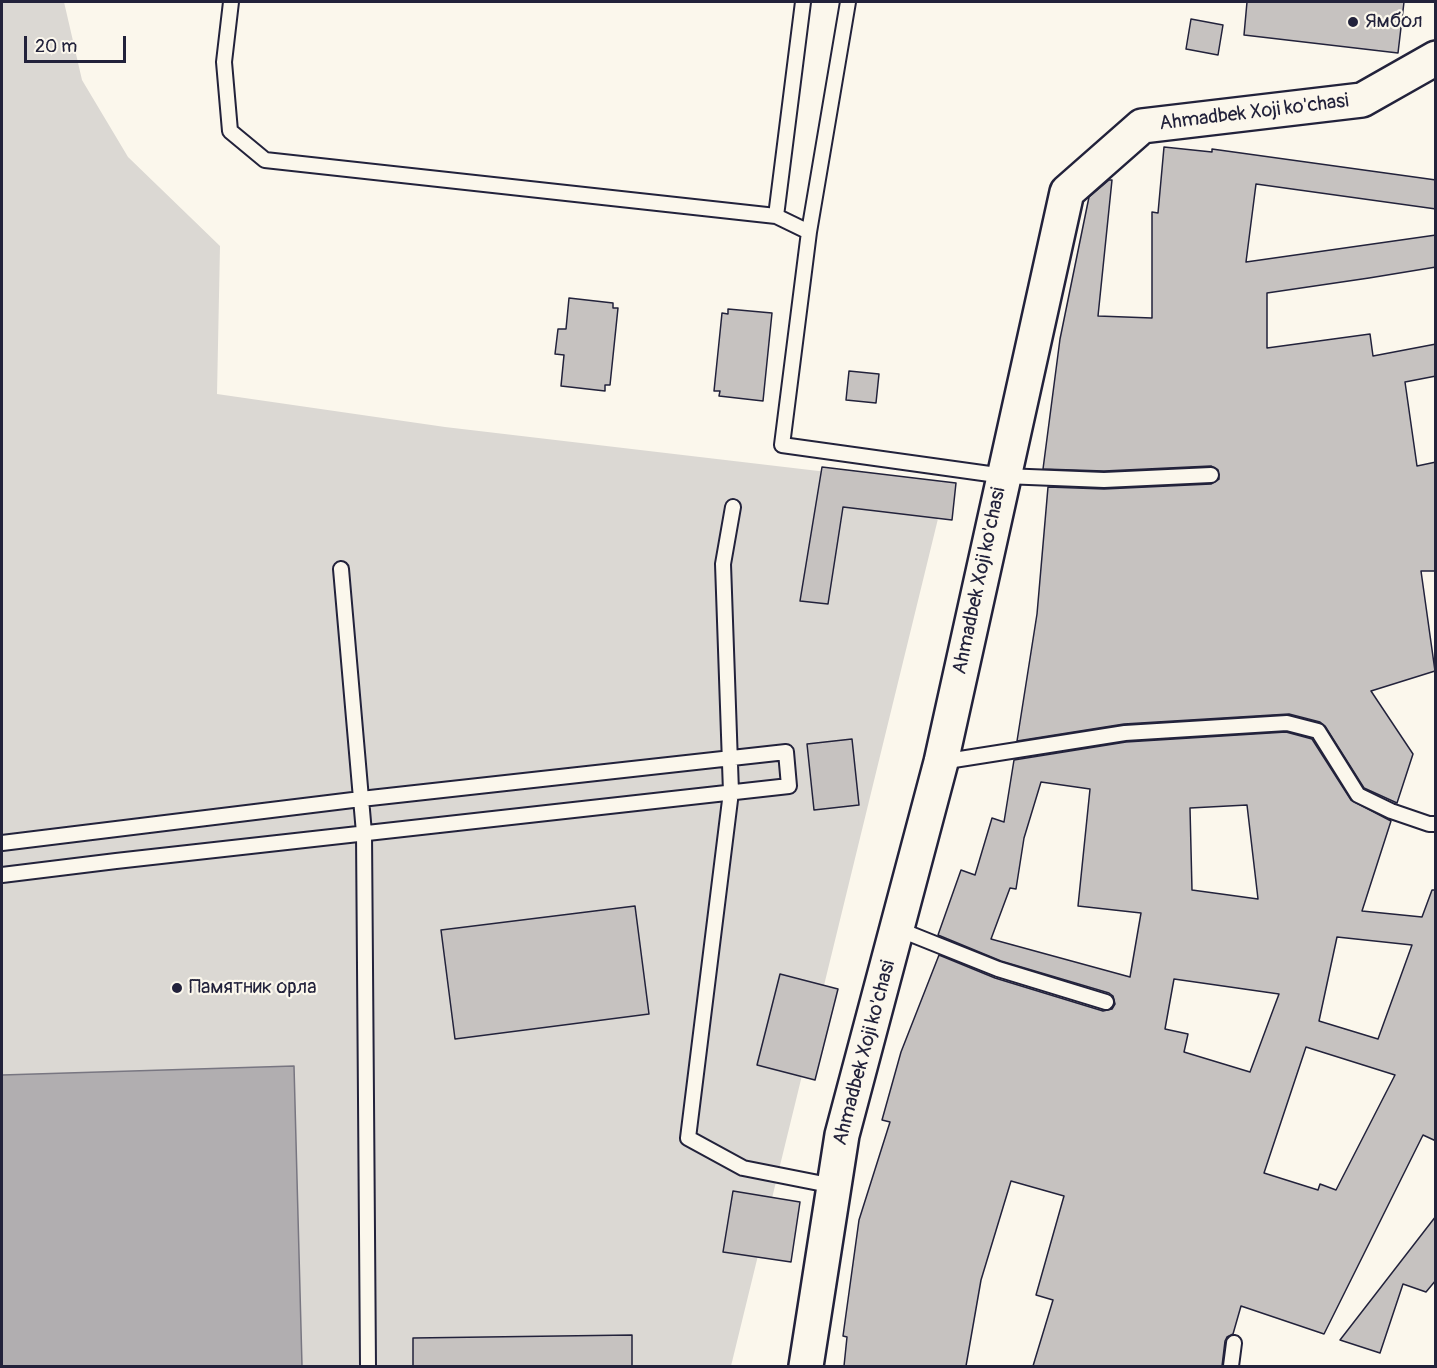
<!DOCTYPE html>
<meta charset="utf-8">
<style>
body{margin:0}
#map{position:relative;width:1437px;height:1368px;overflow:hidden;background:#fbf7ec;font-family:Pangolin,sans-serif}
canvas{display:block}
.frame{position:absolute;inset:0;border:3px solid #22223b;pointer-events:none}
.scale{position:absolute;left:24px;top:36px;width:102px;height:27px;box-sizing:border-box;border:3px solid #22223b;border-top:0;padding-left:8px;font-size:18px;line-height:21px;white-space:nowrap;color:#22223b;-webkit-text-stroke:4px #fbf7ec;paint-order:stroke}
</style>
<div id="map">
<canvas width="1437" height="1368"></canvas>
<div class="frame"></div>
<div class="scale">20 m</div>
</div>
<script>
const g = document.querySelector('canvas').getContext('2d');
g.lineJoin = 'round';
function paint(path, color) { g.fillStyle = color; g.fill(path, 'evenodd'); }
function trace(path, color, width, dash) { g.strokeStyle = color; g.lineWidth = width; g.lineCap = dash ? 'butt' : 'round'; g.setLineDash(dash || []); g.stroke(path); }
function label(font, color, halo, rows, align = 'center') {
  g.font = font + ' Pangolin,sans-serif'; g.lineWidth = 4.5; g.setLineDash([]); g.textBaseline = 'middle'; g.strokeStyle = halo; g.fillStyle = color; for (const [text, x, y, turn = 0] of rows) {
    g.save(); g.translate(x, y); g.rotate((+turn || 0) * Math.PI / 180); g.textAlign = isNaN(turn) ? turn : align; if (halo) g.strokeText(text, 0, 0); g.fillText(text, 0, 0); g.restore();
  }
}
paint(new Path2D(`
 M2,2h62l18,78 46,77 92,89 -3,148 228,33 501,59 -215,880h-729z`), '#dbd8d3');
const water = new Path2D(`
 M294,1066l8,300h-300v-291z`);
paint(water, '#b1aeb0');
trace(water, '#787681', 1.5);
const building = new Path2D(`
 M1247,2h157l-6,51 -154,-18z
 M1191,19l32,6 -5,30 -32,-6z
 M1164,147l48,5v-3l224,31v29l-180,-25 -10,78 190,-27v32l-67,11 -102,15v55l103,-14 3,22 63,-12v32l-31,6 12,84 19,-4v109h-15l14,100 -64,20 42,63 -16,49 -33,-15 -39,-62 -5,-4 -31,-8 -165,10 -107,17 20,-127 11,-127 56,2 107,-5 8,-5 -1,-9 -7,-4 -107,5 -61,-2 17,-130 29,-142 20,-17h3l-14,136 54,2v-106l6,1z
 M569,298l44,5v5h5l-8,77h-5v6l-44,-5 3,-31 -9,-1 3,-25h8z
 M728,309l44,4 -9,88 -44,-5 1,-5h-6l8,-78 6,1z
 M849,371l30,3 -3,29 -30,-3z
 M822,467l134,16 -4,37 -109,-13 -15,97 -28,-3z
 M1286,732l26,7 39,61 40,21 -29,90 60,6 10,-27h4v251l-13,-6 -99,199 -83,-28 -8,28 -6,3 -2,4 -3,25h-189l20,-66 -17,-5 28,-99 -53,-15 -30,99 -15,86h-122l3,-29 -4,-1 16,-116 31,-98 -8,-2 19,-68 38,-97 56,23 108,33 9,-2 3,-5 -2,-8 -4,-3 -108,-32 -63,-26 23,-65 14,5 17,-57 12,4 10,-62 112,-18zM1041,782l49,7 -12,117 63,7 -11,64 -139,-38 19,-51 6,1 8,-51zM1247,805l11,94 -66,-9 -2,-82zM1337,937l75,8 -34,94 -59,-18zM1174,979l105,15 -29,78 -66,-20 4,-18 -23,-5zM1306,1047l89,28 -59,115 -16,-6 -2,6 -54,-17z
 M852,739l7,66 -45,5 -7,-66z
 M635,906l14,108 -194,25 -14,-109z
 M780,974l58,15 -23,91 -58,-15z
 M733,1191l67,11 -9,60 -68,-10z
 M1436,1216v64l-10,12 -23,-8 -23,69 -40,-13z
 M632,1335v31h-219v-28z`);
paint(building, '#c6c2c0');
trace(building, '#22223b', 1.5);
const lane = new Path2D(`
 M231,2l-7,60 6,69 35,29 511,56 27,-214
 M776,216l33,16 -27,213 222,31 100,4 107,-5
 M809,232l39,-230
 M733,507l-10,57 8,228 -43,346 55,30 91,18
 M341,569l23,264 4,533
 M941,762l184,-29 162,-10 31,8 40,64 33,16 38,13h7
 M2,843l359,-44 425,-47 3,34 -673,75 -114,14
 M898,929l100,40 108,33
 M1231,1366l3,-23`);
const secondary = new Path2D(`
 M806,1366l36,-231 99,-373 126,-570 75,-66 220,-26 74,-42`);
trace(lane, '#22223b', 18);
trace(secondary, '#22223b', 38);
trace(lane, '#fbf7ec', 14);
trace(secondary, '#fbf7ec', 33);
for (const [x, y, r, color] of [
 [1353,22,6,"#22223b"],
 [177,988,6,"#22223b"]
]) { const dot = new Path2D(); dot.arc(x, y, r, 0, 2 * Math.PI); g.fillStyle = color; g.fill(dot); trace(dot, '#fbf7ec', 2); }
label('20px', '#22223b', '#fbf7ec', [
 ["Ямбол",1365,22],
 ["Памятник орла",189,988]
], 'left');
label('20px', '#22223b', '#fbf7ec', [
 ["Ahmadbek Xoji ko'chasi",1254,113,-7],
 ["Ahmadbek Xoji ko'chasi",980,581,-78],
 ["Ahmadbek Xoji ko'chasi",865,1053,-75]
]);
</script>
